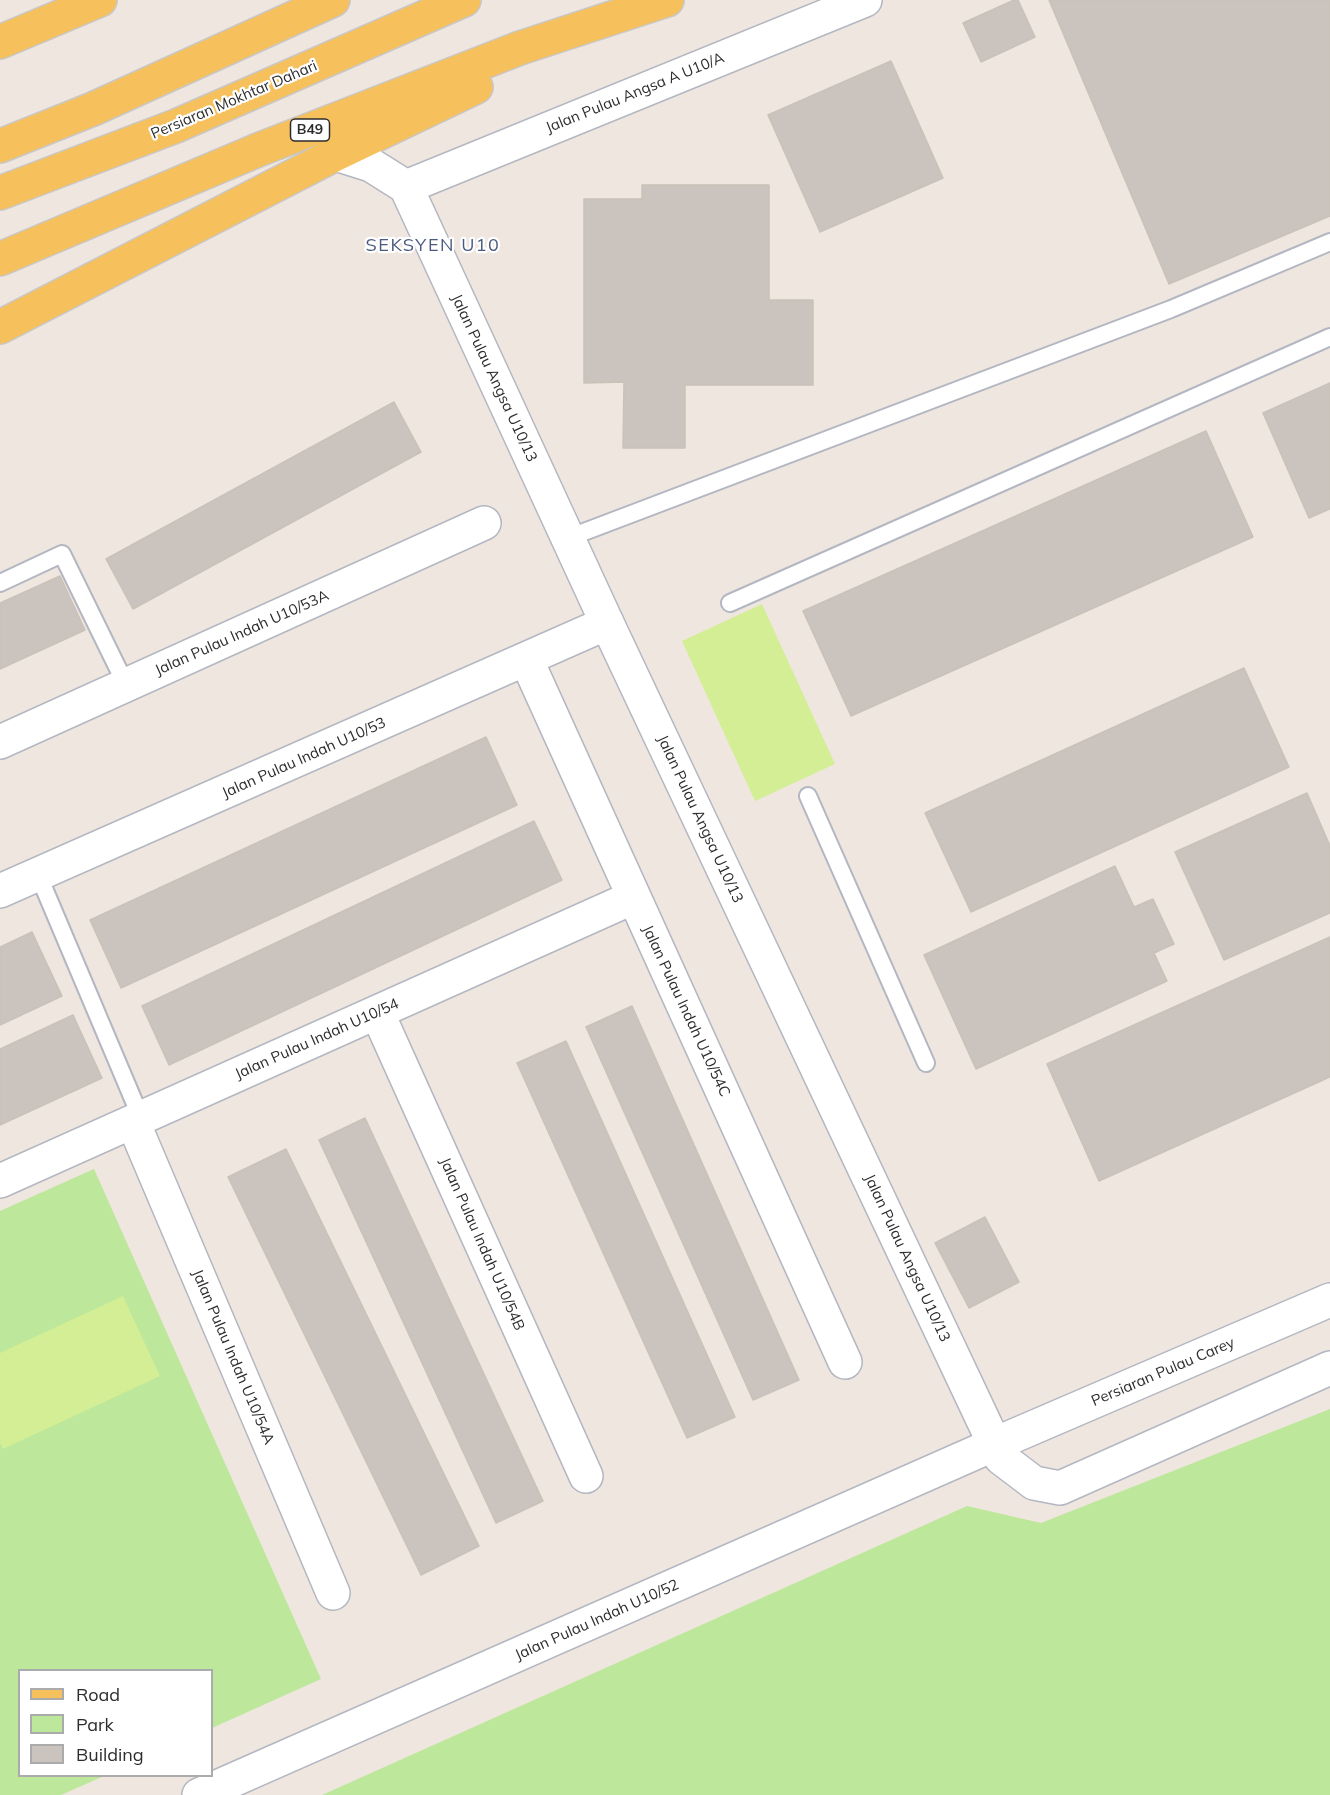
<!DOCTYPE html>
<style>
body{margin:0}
#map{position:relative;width:1330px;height:1795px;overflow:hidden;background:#efe6df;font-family:Mulish,sans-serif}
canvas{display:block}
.legend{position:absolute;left:18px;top:1669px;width:195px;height:108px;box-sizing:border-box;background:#fff;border:2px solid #ababab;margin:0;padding:8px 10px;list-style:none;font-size:18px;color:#2d2d2d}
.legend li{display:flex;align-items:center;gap:12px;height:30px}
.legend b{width:30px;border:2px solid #ababab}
</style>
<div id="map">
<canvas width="1330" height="1795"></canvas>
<ul class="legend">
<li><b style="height:8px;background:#f6c05c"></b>Road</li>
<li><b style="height:16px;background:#bde79a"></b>Park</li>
<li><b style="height:16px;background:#cac3be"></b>Building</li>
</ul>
</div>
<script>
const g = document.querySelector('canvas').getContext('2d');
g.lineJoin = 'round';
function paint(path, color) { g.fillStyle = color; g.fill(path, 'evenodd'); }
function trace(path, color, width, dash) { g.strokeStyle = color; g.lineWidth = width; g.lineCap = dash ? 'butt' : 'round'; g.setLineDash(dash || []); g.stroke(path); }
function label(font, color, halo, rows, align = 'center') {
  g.font = font + ' Mulish,sans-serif'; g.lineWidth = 4.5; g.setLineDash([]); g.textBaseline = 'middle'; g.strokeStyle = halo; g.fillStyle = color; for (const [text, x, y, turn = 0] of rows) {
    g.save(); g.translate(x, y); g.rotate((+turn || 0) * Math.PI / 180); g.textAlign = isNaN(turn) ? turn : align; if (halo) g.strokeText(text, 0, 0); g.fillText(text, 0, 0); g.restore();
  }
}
paint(new Path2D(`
 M94,1169l227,510 -109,49v-58h-192v106h84l-43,19h-61v-584z
 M1330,1409v386h-1008l645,-289 74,17z`), '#bde79a');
paint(new Path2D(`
 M762,604l73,160 -80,37 -73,-160z
 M123,1296l37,80 -157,73 -3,-6v-90z`), '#d3ee95');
const building = new Path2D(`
 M1014,0h4l17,37 -54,25 -18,-39z
 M1049,0h281v216l-161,68z
 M891,61l52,117 -123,54 -52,-117z
 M642,185h127v115h44v85h-128v63h-62l1,-66 -40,1v-184h58z
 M1330,383v126l-21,9 -46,-105z
 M394,402l27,50 -288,157 -27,-50z
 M1206,431l47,106 -402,179 -48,-105z
 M60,576l25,54 -85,39v-66z
 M1244,668l45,99 -318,145 -46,-99z
 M486,737l31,68 -396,183 -31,-68z
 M1307,793l23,53v67l-106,47 -49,-108z
 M534,821l28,59 -393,185 -27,-59z
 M1115,866l19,41 19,-8 21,45 -20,9 13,28 -191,88 -52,-114z
 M32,932l30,64 -62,29v-78z
 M1330,937v140l-231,104 -52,-117z
 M632,1006l167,374 -46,20 -167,-373z
 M73,1015l29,63 -102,47v-76z
 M566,1041l169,376 -48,21 -170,-375z
 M365,1118l178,383 -47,22 -177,-383z
 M286,1149l193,397 -58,29 -193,-398z
 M985,1217l34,65 -50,26 -34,-65z`);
paint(building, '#cac3be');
trace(building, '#cac2b8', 1.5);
const service = new Path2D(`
 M568,538l603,-229 159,-67
 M0,583l62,-29 64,131
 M730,603l600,-266
 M808,796l118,267
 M38,874l103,244`);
const minor = new Path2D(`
 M406,187l459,-187
 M527,661l318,701
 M0,742l484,-219
 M0,891l607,-268
 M377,1012l209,464
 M133,1122l200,471
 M0,1181l634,-284
 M199,1795l796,-351`);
const tertiary = new Path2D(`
 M336,154l35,11 35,22 201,436 394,835 33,25 26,5 270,-120
 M995,1444l335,-144`);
const primary = new Path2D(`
 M0,42l100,-42
 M0,146l93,-37 240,-109
 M0,193l176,-67 288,-126
 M0,259l258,-109 262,-102 147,-48
 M0,327l336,-173 140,-67`);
trace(service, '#b3b7c1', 20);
trace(minor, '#b3b7c1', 36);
trace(tertiary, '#b3b7c1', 36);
trace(primary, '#c8c8c8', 36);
trace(service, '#fff', 16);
trace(minor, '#fff', 33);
trace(tertiary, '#fff', 33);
trace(primary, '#f6c05c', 33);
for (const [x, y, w] of [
 [310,130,39]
]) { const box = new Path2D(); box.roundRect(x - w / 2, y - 11, w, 22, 4.5); g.fillStyle = '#fff'; g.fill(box); trace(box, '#2d2d2d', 1.5); }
label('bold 14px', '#2d2d2d', null, [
 ["B49",310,130]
]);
label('15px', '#2d2d2d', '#fff', [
 ["Jalan Pulau Angsa A U10/A",635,93,-22],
 ["Persiaran Mokhtar Dahari",234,100,-23],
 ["Jalan Pulau Angsa U10/13",494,378,65],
 ["Jalan Pulau Indah U10/53A",242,633,-24],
 ["Jalan Pulau Indah U10/53",304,758,-24],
 ["Jalan Pulau Angsa U10/13",700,819,65],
 ["Jalan Pulau Indah U10/54C",686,1011,65],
 ["Jalan Pulau Indah U10/54",317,1039,-24],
 ["Jalan Pulau Indah U10/54B",482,1244,66],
 ["Jalan Pulau Angsa U10/13",907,1258,65],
 ["Jalan Pulau Indah U10/54A",233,1357,67],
 ["Persiaran Pulau Carey",1163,1372,-23],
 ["Jalan Pulau Indah U10/52",597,1620,-24]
]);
g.letterSpacing = '1.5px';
label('18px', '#4a5a80', '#fff', [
 ["SEKSYEN U10",433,246]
]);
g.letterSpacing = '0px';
</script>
